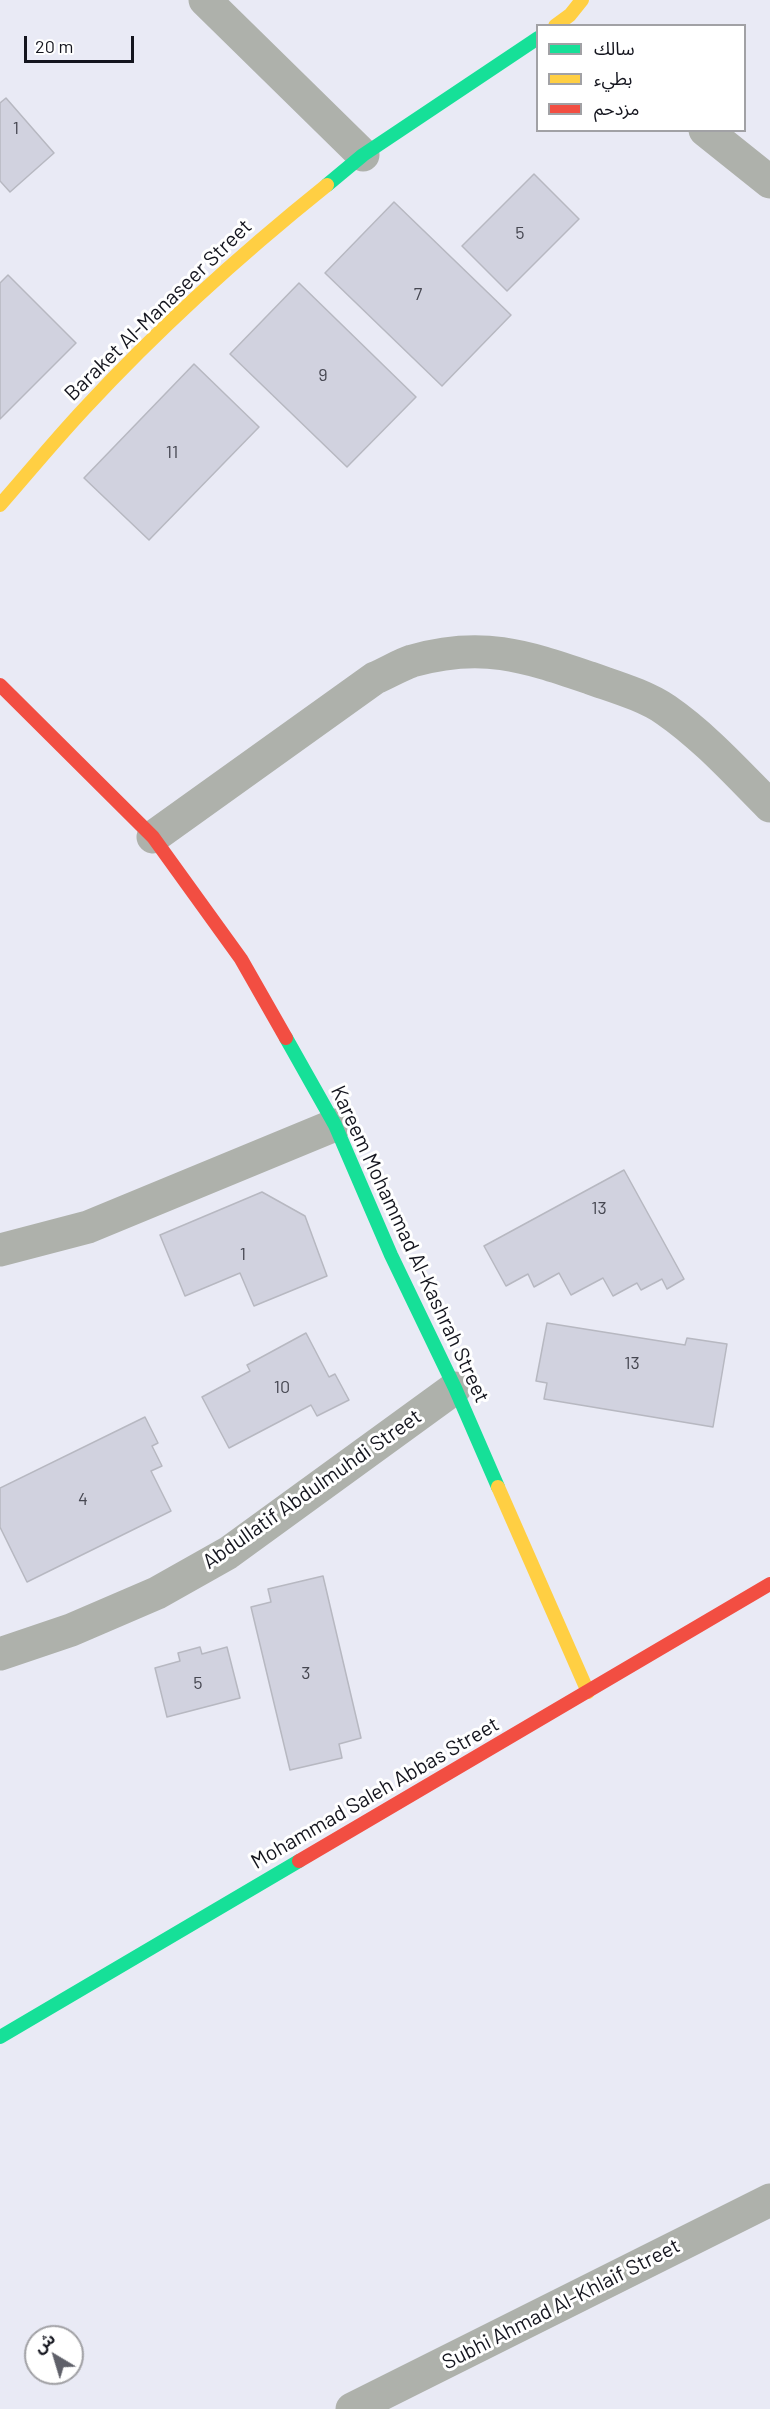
<!DOCTYPE html>
<meta charset="utf-8">
<style>
body{margin:0}
#map{position:relative;width:770px;height:2409px;overflow:hidden;background:#e9eaf5;font-family:Barlow,"Noto Sans Arabic",sans-serif}
canvas{display:block}
.legend{position:absolute;left:536px;top:24px;width:210px;height:108px;box-sizing:border-box;background:#fff;border:2px solid #a1a1a5;margin:0;padding:8px 10px;list-style:none;font-size:18px;color:#14151e}
.legend li{display:flex;align-items:center;gap:12px;height:30px}
.legend b{width:30px;border:2px solid #a1a1a5}
.north{position:absolute;left:24px;top:2325px;width:60px;height:60px;box-sizing:border-box;background:#fff;border:2px solid #a1a1a5;border-radius:50%;rotate:322deg;font-size:16px;font-weight:700;line-height:24px;text-align:center;color:#14151e}
.north::after{content:'';display:block;margin:auto;width:21px;height:27px;background:#5f6069;clip-path:polygon(50% 0,100% 100%,50% 72%,0 100%)}
.scale{position:absolute;left:24px;top:36px;width:110px;height:27px;box-sizing:border-box;border:3px solid #14151e;border-top:0;padding-left:8px;font-size:18px;line-height:21px;white-space:nowrap;color:#14151e;-webkit-text-stroke:4px #fff;paint-order:stroke}
</style>
<div id="map">
<canvas width="770" height="2409"></canvas>
<ul class="legend">
<li><b style="height:8px;background:#16e098"></b>سالك</li>
<li><b style="height:8px;background:#ffcf43"></b>بطيء</li>
<li><b style="height:8px;background:#f24e42"></b>مزدحم</li>
</ul>
<div class="north">ش</div>
<div class="scale">20 m</div>
</div>
<script>
const g = document.querySelector('canvas').getContext('2d');
g.lineJoin = 'round';
function paint(path, color) { g.fillStyle = color; g.fill(path, 'evenodd'); }
function trace(path, color, width, dash) { g.strokeStyle = color; g.lineWidth = width; g.lineCap = dash ? 'butt' : 'round'; g.setLineDash(dash || []); g.stroke(path); }
function label(font, color, halo, rows, align = 'center') {
  g.font = font + ' Barlow,sans-serif'; g.lineWidth = 6; g.setLineDash([]); g.textBaseline = 'middle'; g.strokeStyle = halo; g.fillStyle = color; for (const [text, x, y, turn = 0] of rows) {
    g.save(); g.translate(x, y); g.rotate((+turn || 0) * Math.PI / 180); g.textAlign = isNaN(turn) ? turn : align; if (halo) g.strokeText(text, 0, 0); g.fillText(text, 0, 0); g.restore();
  }
}
const building = new Path2D(`
 M6,98l48,55 -44,39 -10,-11v-78z
 M534,174l45,45 -72,72 -45,-45z
 M394,202l117,113 -69,71 -117,-113z
 M8,275l68,68 -76,76v-136z
 M299,283l117,114 -69,70 -117,-113z
 M194,364l65,63 -110,113 -65,-62z
 M624,1170l60,109 -17,10 -5,-10 -21,11 -4,-7 -24,13 -10,-18 -32,17 -12,-22 -25,14 -6,-13 -22,12 -22,-40z
 M262,1192l43,24 22,60 -73,30 -14,-33 -55,23 -25,-61z
 M547,1323l138,22 2,-7 40,6 -14,83 -169,-28 3,-16 -11,-2z
 M306,1333l23,44 6,-3 14,26 -32,16 -6,-11 -82,43 -27,-51 48,-26 -3,-6z
 M145,1417l13,26 -6,3 10,20 -11,5 20,40 -144,71 -27,-55v-39z
 M323,1576l38,162 -22,6 3,14 -52,12 -39,-163 20,-5 -3,-13z
 M200,1647l2,7 25,-7 13,51 -73,19 -12,-49 25,-7 -2,-8z`);
paint(building, '#d1d2df');
trace(building, '#b7b8c1', 1.5);
trace(new Path2D(`
 M205,0l158,155
 M705,130l65,52
 M153,837l222,-159c12,-5 25,-13 37,-17 70,-20 113,-5 178,17 25,9 54,17 76,32 39,27 71,63 104,96
 M0,1250l88,-23 247,-102
 M0,1654l71,-24 86,-37 71,-40 227,-165
 M352,2409l418,-209`), '#aeb1ab', 33);
trace(new Path2D(`
 M327,185l36,-30 175,-117
 M286,1038l49,87 56,130 64,133 43,99
 M0,2037l299,-176`), '#16e098', 14);
trace(new Path2D(`
 M555,26l15,-11 12,-15
 M0,505c28,-32 55,-65 85,-97 74,-80 156,-154 242,-223
 M498,1487l90,205`), '#ffcf43', 14);
trace(new Path2D(`
 M0,685l153,152 88,122 45,79
 M299,1861l471,-277`), '#f24e42', 14);
label('18px', '#464751', null, [
 ["1",16,128],
 ["5",520,233],
 ["7",418,294],
 ["9",323,375],
 ["11",172,452],
 ["13",599,1208],
 ["1",243,1254],
 ["13",632,1363],
 ["10",282,1387],
 ["4",83,1499],
 ["3",306,1673],
 ["5",198,1683]
]);
label('21px', '#14151e', '#fff', [
 ["Baraket Al-Manaseer Street",158,310,-44],
 ["Kareem Mohammad Al-Kashrah Street",410,1244,65],
 ["Abdullatif Abdulmuhdi Street",312,1489,-35],
 ["Mohammad Saleh Abbas Street",375,1793,-30],
 ["Subhi Ahmad Al-Khlaif Street",561,2304,-27]
]);
</script>
